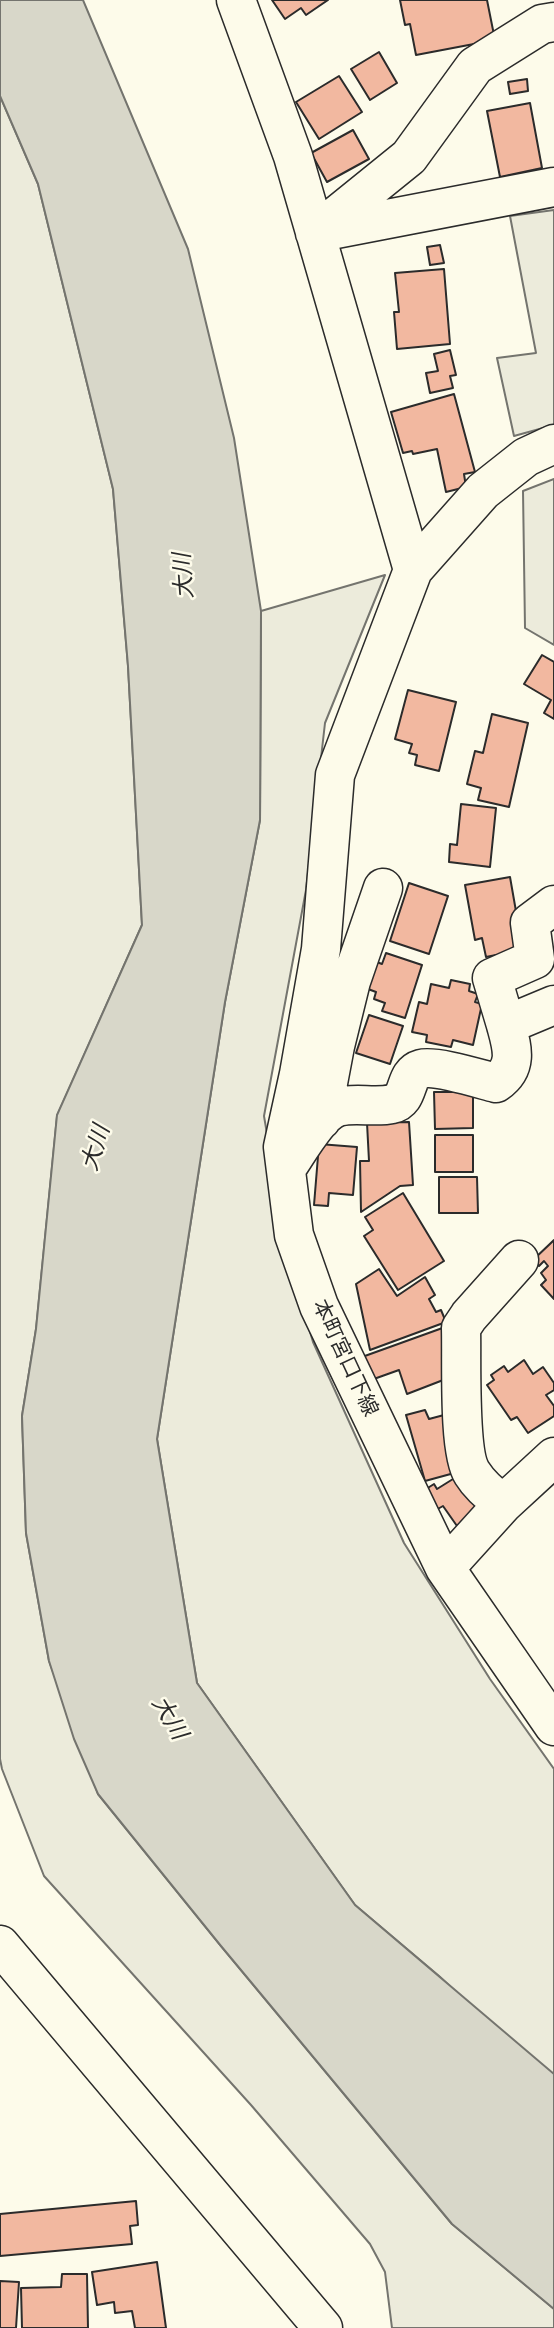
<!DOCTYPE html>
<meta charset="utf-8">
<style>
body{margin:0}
canvas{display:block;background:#fdfbea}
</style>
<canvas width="554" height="2328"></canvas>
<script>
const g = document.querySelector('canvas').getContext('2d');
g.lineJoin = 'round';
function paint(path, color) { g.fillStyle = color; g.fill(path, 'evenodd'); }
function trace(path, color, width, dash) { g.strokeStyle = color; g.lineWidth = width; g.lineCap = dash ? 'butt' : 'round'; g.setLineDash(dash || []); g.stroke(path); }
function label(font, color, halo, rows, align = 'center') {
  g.font = font + ' Figtree,"Noto Sans JP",sans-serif'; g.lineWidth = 5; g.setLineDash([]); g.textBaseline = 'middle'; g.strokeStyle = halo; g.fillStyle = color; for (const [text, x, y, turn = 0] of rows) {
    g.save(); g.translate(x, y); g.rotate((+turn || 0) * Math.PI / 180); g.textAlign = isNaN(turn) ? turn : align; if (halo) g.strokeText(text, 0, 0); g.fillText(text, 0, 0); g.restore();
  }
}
const green = new Path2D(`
 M0,96l38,88 75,305 15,177 14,259 -85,191 -21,213 -14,87 4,117 23,128 49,133 123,152 231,278 102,85v19h-162l-7,-56 -15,-28 -119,-139 -207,-229 -42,-107 -2,-10z
 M554,210v215l-40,11 -17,-78 39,-5 -26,-137z
 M554,479v166l-29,-17 -2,-137z
 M385,575l-60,148 -19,167 -42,226 23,137 26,89 91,201 86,136 64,90v314l-115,-107 -84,-71 -158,-222 -40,-244 68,-437 35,-182 1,-209z`);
paint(green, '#ecebdb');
trace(green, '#74746e', 2);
const water = new Path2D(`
 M0,0h83l105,249 46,189 27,173 -1,209 -35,182 -68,437 40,244 158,222 199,169v235l-102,-85 -231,-278 -123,-152 -24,-55 -25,-78 -23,-128 -4,-117 14,-87 21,-214 85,-190 -14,-259 -15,-177 -75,-305 -38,-88z`);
paint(water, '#d8d7c9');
trace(water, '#74746e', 2);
const building = new Path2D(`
 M272,0h56l-22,15 -5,-7 -16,11z
 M400,0h87l8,40 -79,15 -6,-31 -5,1z
 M379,52l18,31 -27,17 -19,-31z
 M339,76l23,36 -43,27 -23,-37z
 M527,79l1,12 -18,3 -2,-12z
 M530,103l12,65 -42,9 -13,-66z
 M353,130l16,29 -42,23 -16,-29z
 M440,245l4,18 -14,2 -3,-18z
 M444,269l6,75 -53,5 -3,-37h5l-4,-39z
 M450,350l6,25 -6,1 3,12 -23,5 -4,-20 12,-2 -4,-17z
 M454,394l21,78 -11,2 2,13 -20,5 -9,-43 -24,5 -1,-3 -9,2 -12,-41z
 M542,655l12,7v57l-10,-6 7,-13 -27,-16z
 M408,690l48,12 -17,69 -24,-6 2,-10 -8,-2 3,-9 -17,-5z
 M492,714l36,9 -19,84 -31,-7 3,-12 -14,-4 8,-33 8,2z
 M461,804l35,4 -6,59 -41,-5 1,-18 7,1z
 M510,877l14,80 -26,5 -2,-7 -10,2 -4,-19 -7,2 -10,-55z
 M409,883l39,13 -19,58 -39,-13z
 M386,953l36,12 -17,53 -23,-7 3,-8 -11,-4 2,-7 -8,-3 1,-30 13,5z
 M451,980l19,4 -1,7 9,3 -3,8 7,2 -9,41 -20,-5 -2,7 -25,-5 1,-7 -15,-3 7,-30 8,2 4,-20 18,4z
 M369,1015l34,11 -13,38 -34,-11z
 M434,1092h39v36l-38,1z
 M409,1122l4,63 -13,1 -39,26 -1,-51h9l-2,-38z
 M435,1135h38v37h-38z
 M319,1144l38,3 -4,48 -24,-2 -1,13 -14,-1z
 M439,1177h38l1,36h-39z
 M403,1193l41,68 -46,29 -34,-54 9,-6 -8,-13z
 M554,1240v59l-13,-14 5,-5 -5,-7 7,-7 -4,-5 -5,5 -6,-6z
 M379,1269l18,27 28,-19 10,18 -6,4 7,13 5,-2 5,12 -76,28 -14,-66z
 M448,1326l3,51 -44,17 -8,-24 -28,10 -9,-23z
 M524,1360l9,14 10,-7 11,16v7l-8,5 8,11v10l-26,17 -11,-16 -6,3 -24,-35 7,-5 -3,-5 13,-9 4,6z
 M425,1410l4,9 15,-4 14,57 -33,9 -19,-66z
 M461,1474l18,38 -22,14 -14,-20 -7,4 -13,-19 11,-7 3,5z
 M136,2201l2,24 -8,1 2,18 -132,12v-42z
 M157,2262l9,66h-31l-3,-17 -17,2 -1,-11 -17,3 -5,-33z
 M62,2274h25l1,54h-66l-1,-40 40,-1z
 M0,2281l19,1 -3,46h-16z`);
paint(building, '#f2b8a0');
trace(building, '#2b2b2b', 2);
const minor = new Path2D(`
 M236,0l57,156 120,414 -78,205 -14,174 -22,125 -16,73 11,88 25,71 126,262 109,158
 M320,232l234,-45
 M315,233l94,-76 66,-91 67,-42 12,-2
 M413,570l70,-79 43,-34 28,-13
 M554,905l-24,18 5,36 -43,19 14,47 48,-20
 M321,1120l14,-74 16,-65 32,-93
 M286,1169c12,-17 33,-56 52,-62 16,-5 37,1 54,-3 19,-4 11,-30 29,-35 14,-4 59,10 75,14 23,-16 16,-36 10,-58
 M503,1504c-12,-9 -23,-18 -31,-31 -14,-21 -10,-114 -11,-145l8,-12 50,-56
 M445,1568l58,-64 51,-47
 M0,1945l323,383`);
trace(minor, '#2b2b2b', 41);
trace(minor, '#fdfbea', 38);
label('21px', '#2b2b2b', '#fdfbea', [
 ["本町宮口下線",345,1358,65]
]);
label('italic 23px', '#2b2b2b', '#fdfbea', [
 ["大川",184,576,-94],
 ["大川",96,1148,-73],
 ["大川",169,1718,59]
]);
</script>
